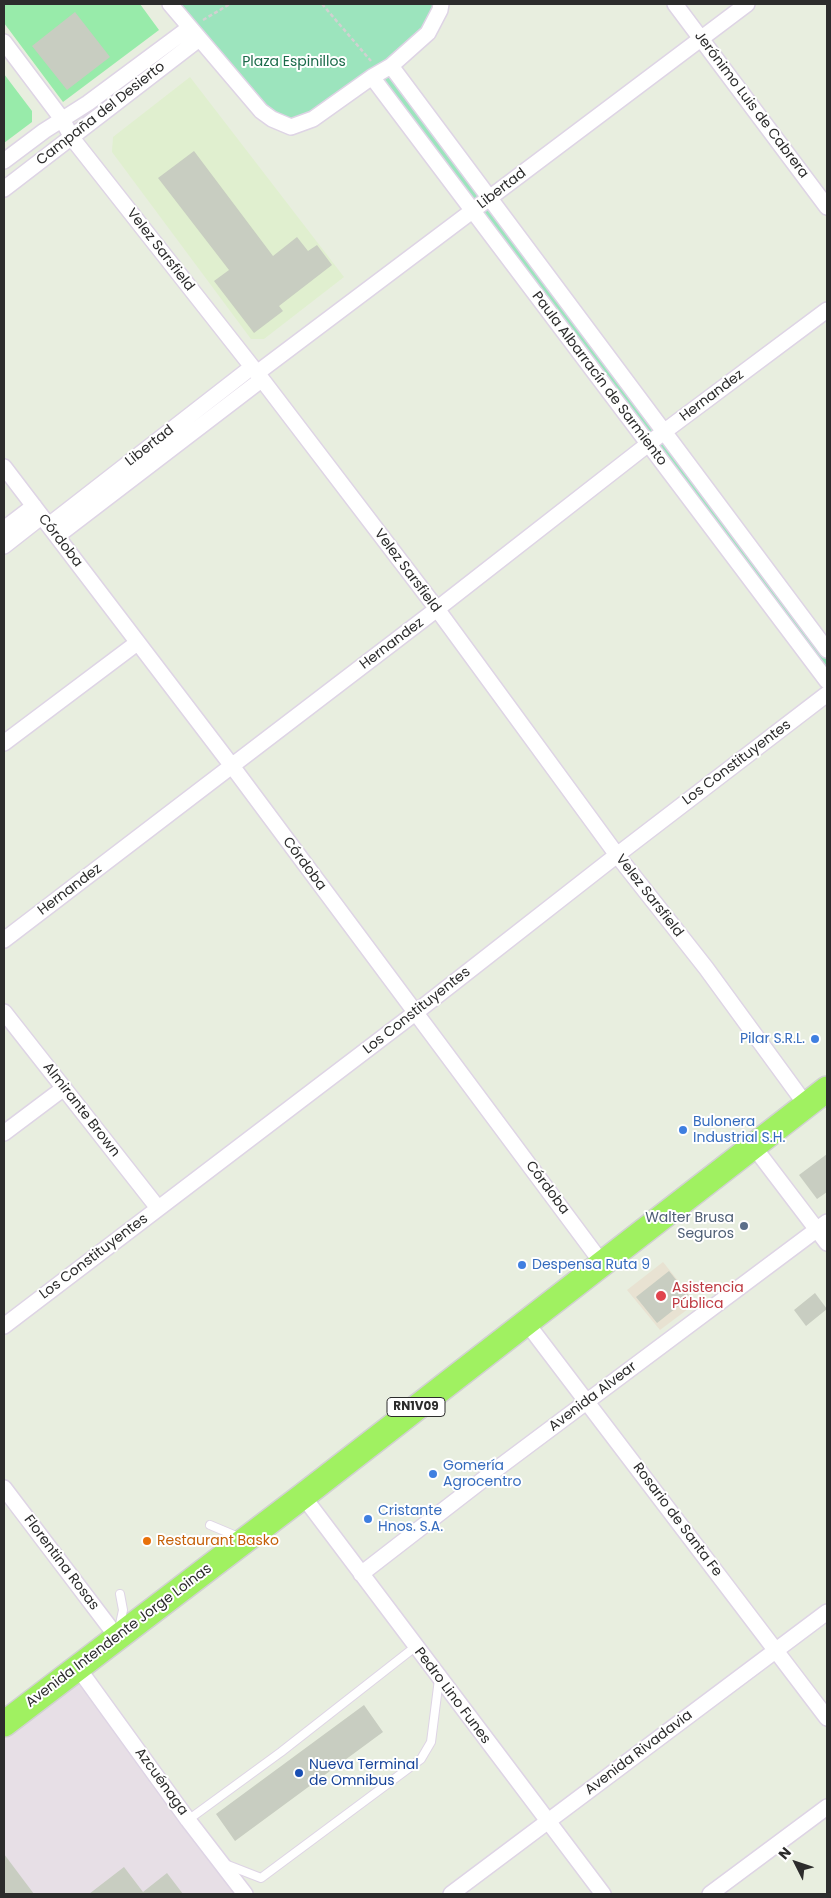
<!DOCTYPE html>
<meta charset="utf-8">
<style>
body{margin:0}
#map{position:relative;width:831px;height:1898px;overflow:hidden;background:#e8eedf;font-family:Poppins,sans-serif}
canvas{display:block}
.frame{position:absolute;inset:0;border:5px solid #2c2c2c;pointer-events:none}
.north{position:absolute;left:771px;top:1838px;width:50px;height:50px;-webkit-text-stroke:4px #fff;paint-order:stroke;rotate:311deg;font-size:14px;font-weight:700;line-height:20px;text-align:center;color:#2c2c2c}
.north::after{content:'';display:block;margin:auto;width:18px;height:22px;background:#2c2c2c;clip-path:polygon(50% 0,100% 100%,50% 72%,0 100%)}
</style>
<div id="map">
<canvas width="831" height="1898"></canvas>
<div class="frame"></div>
<div class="north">N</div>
</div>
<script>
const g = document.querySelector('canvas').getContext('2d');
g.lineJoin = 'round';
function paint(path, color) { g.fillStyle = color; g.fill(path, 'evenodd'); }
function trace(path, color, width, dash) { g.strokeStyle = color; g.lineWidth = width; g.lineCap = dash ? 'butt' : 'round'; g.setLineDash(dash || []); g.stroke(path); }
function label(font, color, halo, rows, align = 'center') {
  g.font = font + ' Poppins,sans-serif'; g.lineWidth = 4; g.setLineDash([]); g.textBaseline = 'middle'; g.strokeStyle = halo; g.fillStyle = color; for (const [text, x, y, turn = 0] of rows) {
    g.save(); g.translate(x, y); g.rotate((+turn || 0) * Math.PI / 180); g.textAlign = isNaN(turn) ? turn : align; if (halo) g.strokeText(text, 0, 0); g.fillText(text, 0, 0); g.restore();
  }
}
paint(new Path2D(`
 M78,1668l167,226h-241v-170z`), '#e7dfe6');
paint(new Path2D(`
 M190,77l154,200 -80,62h-13l-139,-187 1,-15z`), '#e0efcf');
paint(new Path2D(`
 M663,1262l33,41 -36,27 -33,-40z`), '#e8e2d2');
paint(new Path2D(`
 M170,4h271l-1,6 -48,55 435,585v31l-455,-604 -59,42h-41z`), '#9ce4bd');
paint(new Path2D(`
 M4,4h136l19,26 -96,72 -59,-79z
 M4,74l28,37v11l-28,21z`), '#98ebaa');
paint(new Path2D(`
 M75,12l35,45 -43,33 -35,-44z
 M194,151l79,105 24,-19 11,14 9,-6 15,20 -53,41 4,5 -29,22 -40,-52 15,-11 -71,-92z
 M827,1154v38l-10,7 -18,-24z
 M669,1271l21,26 -33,26 -21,-26z
 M815,1293l12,16 -21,17 -12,-16z
 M364,1705l19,27 -148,109 -19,-27z
 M4,1854l30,40h-30z
 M124,1867l19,25 24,-19 16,21h-94z`), '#c8cdc1');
const service = new Path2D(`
 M210,1525l31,13
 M119,1629l4,-19 -3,-16
 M188,1820l93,-68 134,-105
 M225,1864l36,14 160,-119 10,-17 8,-63`);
const minor = new Path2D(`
 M170,4l91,107 11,8 19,8 22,-8 59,-42 19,-11 37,-33 12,-23 1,-6
 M675,4l152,203
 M4,42l58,77 10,19 185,235 180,236 180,246 89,113 100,137
 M391,66l436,584
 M372,77l455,604
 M4,161l40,-30 44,-28 101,-75
 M4,189l195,-150
 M257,373l490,-369
 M4,467l228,299 370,497
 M49,525l203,-158
 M4,529l30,-23
 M57,536l204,-156
 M4,546l37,-29
 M4,743l133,-100
 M4,940l433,-331 228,-178 162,-121
 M4,1012l154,196
 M4,1133l60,-45
 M754,1147l73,96
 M526,1322l301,396
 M4,1326l411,-313 202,-158 210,-161
 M4,1488l113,149
 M303,1496l300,398
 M361,1574l137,-106 329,-246
 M78,1668l110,152 57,74
 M451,1894l376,-282
 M710,1894l117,-87`);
const primary = new Path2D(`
 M4,1724l299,-228 524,-407`);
trace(service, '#ded4e5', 10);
trace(minor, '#ded4e5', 18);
trace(primary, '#d1d1d1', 28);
trace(new Path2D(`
 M322,4l49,57
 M203,20l27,-16`), '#d1d1d1', 2.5, [4, 2.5]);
trace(service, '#fff', 8);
trace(minor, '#fff', 15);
trace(primary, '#a0f161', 25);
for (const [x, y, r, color] of [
 [815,1039,5,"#3f7fe0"],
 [683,1130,5,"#3f7fe0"],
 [744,1226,5,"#5c6f8a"],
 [522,1265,5,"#3f7fe0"],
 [661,1296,6,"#e0444e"],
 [433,1474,5,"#3f7fe0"],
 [368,1519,5,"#3f7fe0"],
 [147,1541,5,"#e8710a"],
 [299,1773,5,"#1a4fb4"]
]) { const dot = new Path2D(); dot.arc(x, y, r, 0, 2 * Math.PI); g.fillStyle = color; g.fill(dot); trace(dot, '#fff', 2); }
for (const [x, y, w] of [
 [416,1407,58]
]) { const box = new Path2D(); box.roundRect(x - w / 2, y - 9.5, w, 19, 4); g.fillStyle = '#fff'; g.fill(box); trace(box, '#2c2c2c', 1); }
label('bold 12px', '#2c2c2c', null, [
 ["RN1V09",416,1407]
]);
label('14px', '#1b6b4a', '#fff', [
 ["Plaza Espinillos",294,62]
]);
label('14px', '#2c2c2c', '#fff', [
 ["Jerónimo Luis de Cabrera",751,105,53],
 ["Campaña del Desierto",101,114,-38],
 ["Libertad",502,189,-37],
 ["Velez Sarsfield",160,250,52],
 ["Paula Albarracín de Sarmiento",599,379,53],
 ["Hernandez",712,396,-37],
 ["Libertad",150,446,-38],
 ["Córdoba",60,541,52],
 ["Velez Sarsfield",407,571,53],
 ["Hernandez",392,644,-37],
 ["Los Constituyentes",737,763,-37],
 ["Córdoba",304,864,53],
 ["Hernandez",70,890,-37],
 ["Velez Sarsfield",649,896,52],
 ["Los Constituyentes",417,1011,-38],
 ["Almirante Brown",81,1110,52],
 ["Córdoba",547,1188,53],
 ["Los Constituyentes",94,1257,-37],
 ["Avenida Alvear",593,1397,-37],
 ["Rosario de Santa Fe",677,1520,53],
 ["Florentina Rosas",61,1563,53],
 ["Avenida Intendente Jorge Loinas",119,1636,-37],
 ["Pedro Lino Funes",452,1696,53],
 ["Avenida Rivadavia",639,1753,-37],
 ["Azcuénaga",161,1782,54]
]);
label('14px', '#366cbe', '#fff', [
 ["Pilar S.R.L.",805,1039,"right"],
 ["Bulonera",693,1122],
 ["Industrial S.H.",693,1138],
 ["Despensa Ruta 9",532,1265],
 ["Gomería",443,1466],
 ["Agrocentro",443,1482],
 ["Cristante",378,1511],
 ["Hnos. S.A.",378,1527]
], 'left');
label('14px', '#4e5e75', '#fff', [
 ["Walter Brusa",734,1218],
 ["Seguros",734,1234]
], 'right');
label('14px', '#be3a42', '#fff', [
 ["Asistencia",672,1288],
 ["Pública",672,1304]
], 'left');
label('14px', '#c56008', '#fff', [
 ["Restaurant Basko",157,1541]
], 'left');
label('14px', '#164399', '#fff', [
 ["Nueva Terminal",309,1765],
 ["de Omnibus",309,1781]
], 'left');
</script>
